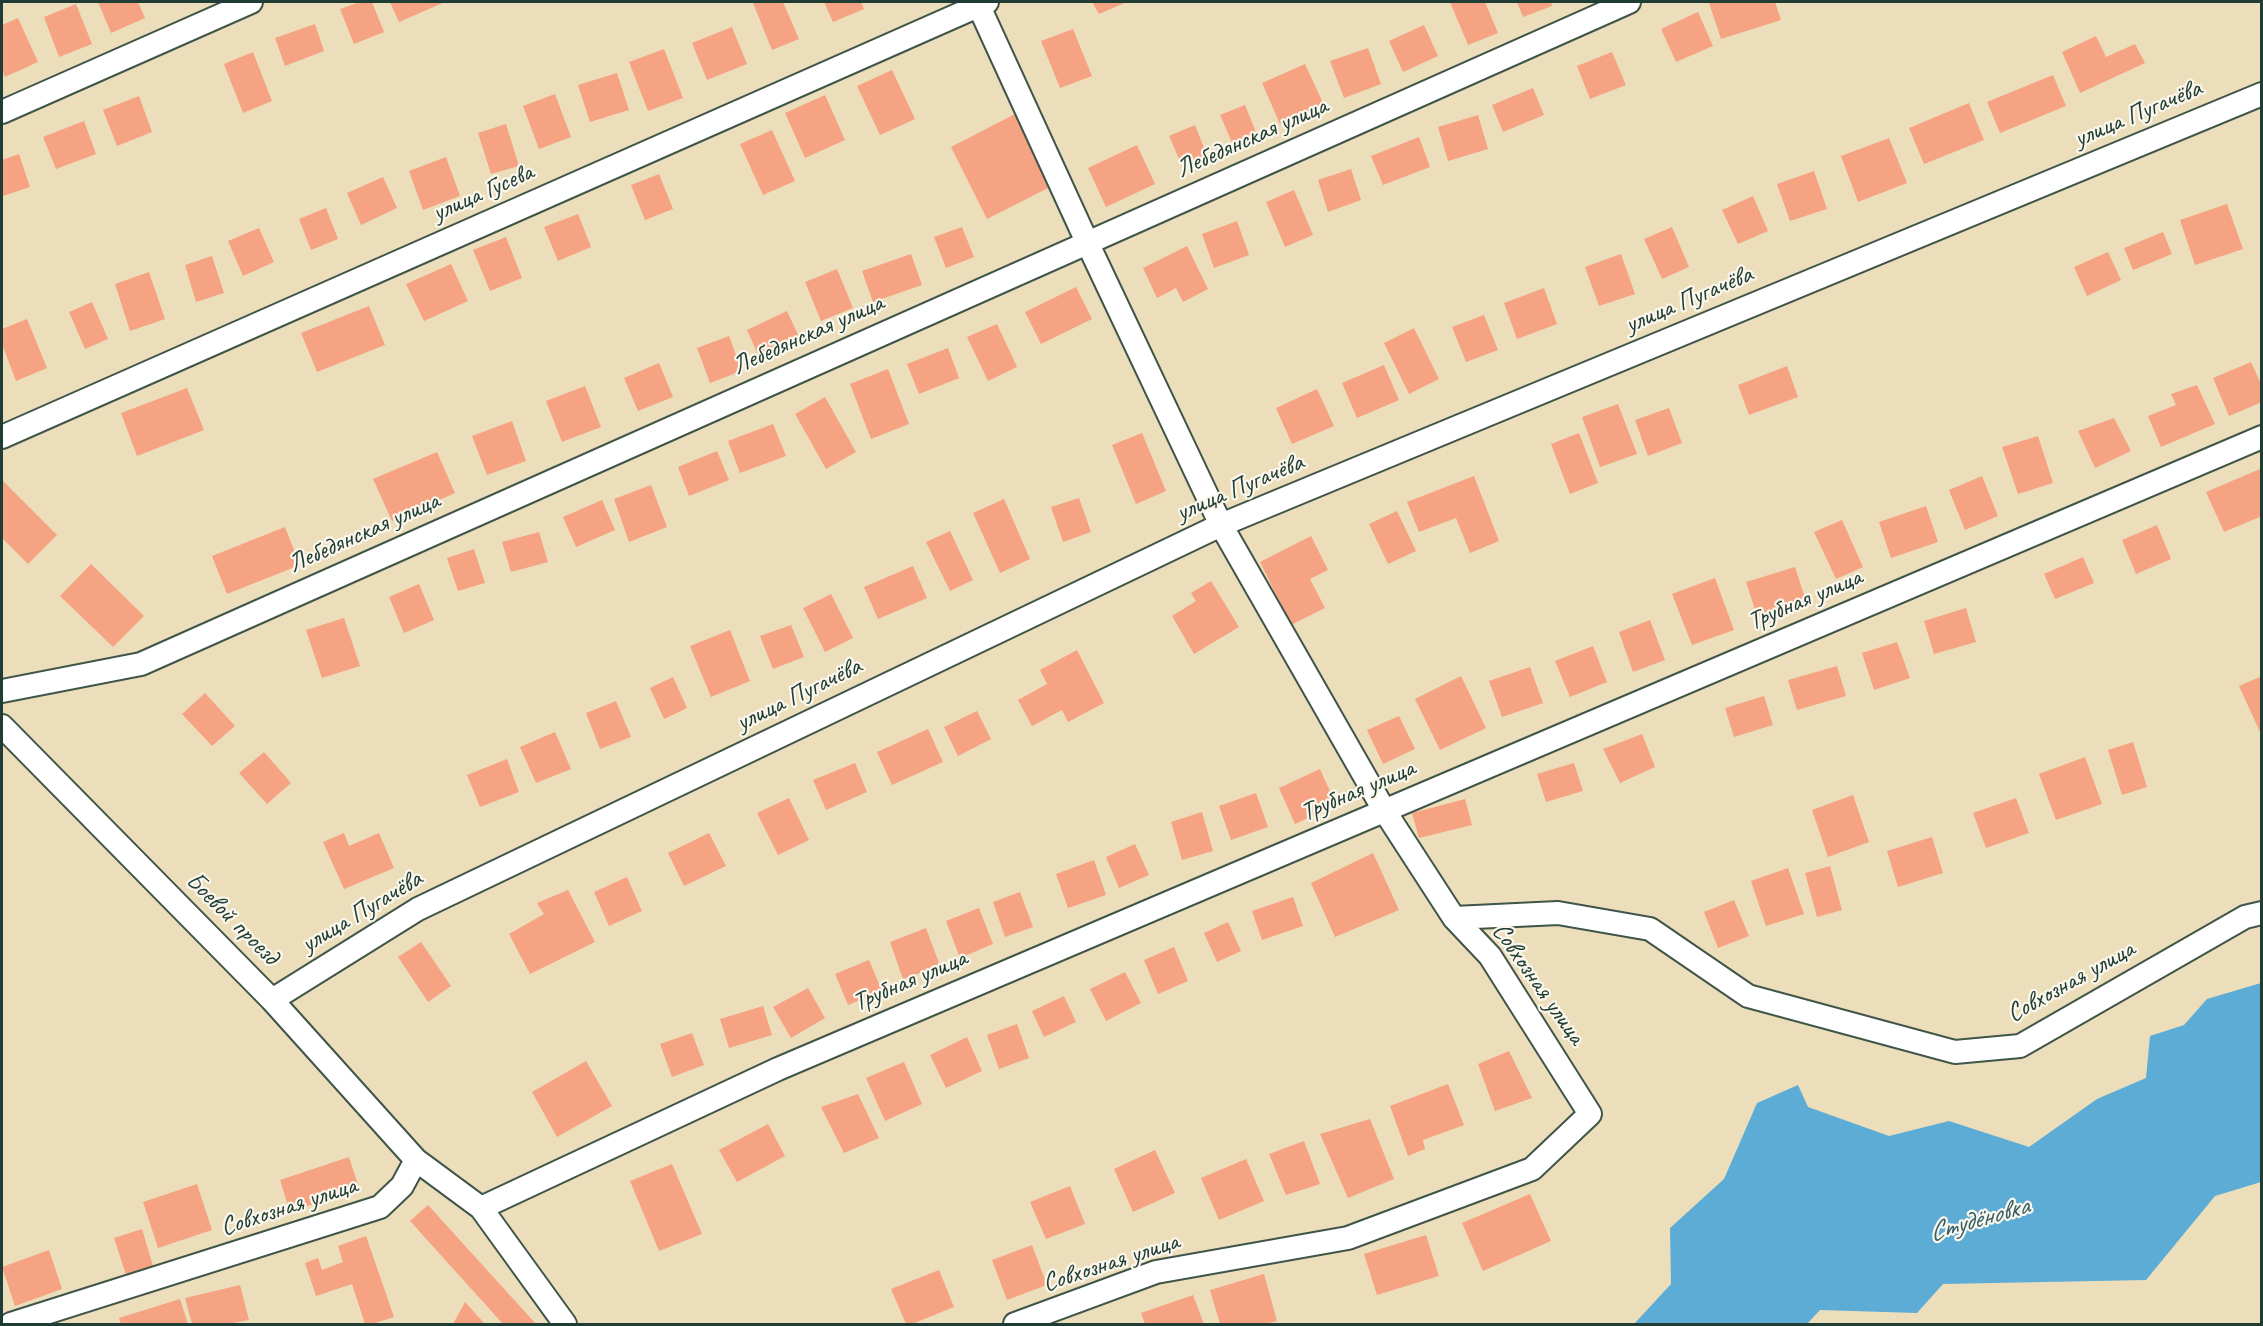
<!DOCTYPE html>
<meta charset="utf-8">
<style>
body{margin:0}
#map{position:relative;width:2263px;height:1326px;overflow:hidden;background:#ecdebb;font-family:Caveat,sans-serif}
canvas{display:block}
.frame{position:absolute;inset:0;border:3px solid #1f3d34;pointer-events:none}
</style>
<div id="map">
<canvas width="2263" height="1326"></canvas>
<div class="frame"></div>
</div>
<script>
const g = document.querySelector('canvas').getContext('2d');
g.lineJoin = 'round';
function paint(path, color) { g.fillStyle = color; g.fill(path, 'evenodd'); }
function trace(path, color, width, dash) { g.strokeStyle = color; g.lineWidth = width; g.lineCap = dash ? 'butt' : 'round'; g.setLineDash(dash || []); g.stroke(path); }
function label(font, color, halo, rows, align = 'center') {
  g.font = font + ' Caveat,sans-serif'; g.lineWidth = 4.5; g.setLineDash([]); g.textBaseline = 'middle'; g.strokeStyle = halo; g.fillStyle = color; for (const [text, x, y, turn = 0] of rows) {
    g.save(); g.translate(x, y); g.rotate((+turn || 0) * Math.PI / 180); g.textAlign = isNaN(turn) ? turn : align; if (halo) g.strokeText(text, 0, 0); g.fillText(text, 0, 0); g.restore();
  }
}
paint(new Path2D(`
 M2261,983v199l-46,14 -69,84 -203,4 -26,29 -97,-3 -13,14h-173l37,-40 -1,-56 54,-49 33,-76 41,-18 10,22 81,29 60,-15 80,26 68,-48 49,-21 4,-42 34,-11 23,-26z`), '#5cacd6');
paint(new Path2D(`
 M98,2h40l7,16 -34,15z
 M360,2h12l12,30 -30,12 -14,-35z
 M390,2h55l-46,20z
 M758,2h25l16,37 -27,11 -19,-47z
 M824,2h37l3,7 -31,13z
 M1092,2h35l-28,12z
 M1450,2h35l13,31 -30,12z
 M1517,2h34l1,4 -29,11z
 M1714,2h61l6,18 -60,19 -12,-36z
 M76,4l16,40 -33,13 -15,-40z
 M1698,12l15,34 -37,16 -15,-33z
 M18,18l20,44 -33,15 -3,-8v-44z
 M315,24l9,27 -39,15 -10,-28z
 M1424,25l14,31 -35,16 -14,-31z
 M732,27l15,37 -40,16 -15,-37z
 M1073,29l19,47 -32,12 -19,-47z
 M2096,36l10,21 29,-13 10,19 -65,30 -18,-41z
 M1368,48l13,36 -37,14 -14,-37z
 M664,49l19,49 -35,13 -19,-49z
 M253,52l19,49 -29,12 -19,-49z
 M1612,52l14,33 -36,14 -13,-33z
 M1305,64l19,41 -44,19 -18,-41z
 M892,70l23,49 -35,16 -23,-49z
 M617,73l12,37 -39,12 -12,-37z
 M2053,75l13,31 -66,27 -13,-31z
 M1533,88l11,27 -41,17 -11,-27z
 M555,94l16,43 -32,12 -16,-43z
 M825,95l20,45 -40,18 -20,-45z
 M139,96l13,36 -35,14 -14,-36z
 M1969,103l15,37 -60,24 -15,-36z
 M1245,105l13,32 -24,10 -14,-32z
 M1015,114l37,72 -65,33 -36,-72z
 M1478,115l10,34 -40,12 -10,-34z
 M84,121l12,33 -40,15 -13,-32z
 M506,124l13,42 -28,8 -13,-41z
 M1195,125l13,33 -25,10 -14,-32z
 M772,130l23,51 -32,14 -23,-51z
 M1419,137l11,30 -47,18 -12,-29z
 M1889,138l18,45 -49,19 -17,-46z
 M1137,145l18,39 -49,23 -18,-39z
 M19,154l11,33 -27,9 -1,-36z
 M446,157l14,39 -37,14 -14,-39z
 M1351,169l10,31 -33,12 -10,-32z
 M1814,171l13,38 -37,12 -13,-37z
 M659,174l14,35 -28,11 -14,-35z
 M383,177l14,31 -36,17 -14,-32z
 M1294,190l19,45 -28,12 -19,-45z
 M1753,196l15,35 -30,13 -16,-34z
 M2227,204l16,45 -48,16 -15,-45z
 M326,208l12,31 -27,11 -12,-31z
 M578,214l13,33 -33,14 -14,-34z
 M1237,221l12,34 -35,13 -12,-34z
 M962,227l12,30 -28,11 -12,-31z
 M1672,227l17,40 -27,12 -18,-40z
 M259,228l15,34 -31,14 -15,-35z
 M2163,232l9,22 -39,16 -9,-22z
 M506,237l16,41 -32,13 -17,-41z
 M1187,246l21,43 -25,13 -7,-14 -19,10 -14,-30z
 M2108,252l13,28 -34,16 -13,-29z
 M911,254l11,31 -49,17 -11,-31z
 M1621,254l14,40 -36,12 -14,-39z
 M212,256l12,37 -28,9 -11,-37z
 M451,264l17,37 -44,20 -18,-37z
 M837,269l16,39 -32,13 -16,-39z
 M149,272l16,47 -35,12 -15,-47z
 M1076,287l16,32 -51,25 -16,-32z
 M1544,288l13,36 -40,15 -13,-36z
 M92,302l16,37 -23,10 -16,-37z
 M369,306l16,39 -68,27 -16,-39z
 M787,311l13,28 -41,18 -12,-27z
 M1484,315l14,35 -32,12 -14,-35z
 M27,319l20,49 -31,13 -14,-37v-15z
 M997,324l20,43 -29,14 -21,-44z
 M1414,328l25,51 -30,15 -25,-51z
 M729,336l13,35 -32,12 -13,-35z
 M948,348l11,30 -40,16 -12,-30z
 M2251,362l11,24v16l-33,14 -16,-38z
 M659,363l14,34 -35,14 -14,-33z
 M1384,365l15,35 -42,18 -15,-35z
 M1787,366l11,31 -49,18 -11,-30z
 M888,369l21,55 -38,15 -21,-55z
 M2197,385l18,39 -54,23 -13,-31 28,-11 -5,-11z
 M585,386l16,41 -39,15 -16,-41z
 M187,388l17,42 -67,26 -16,-43z
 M1317,389l17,37 -42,18 -16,-36z
 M825,397l31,55 -30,17 -31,-55z
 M1618,404l19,50 -37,13 -18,-50z
 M1669,408l13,35 -34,13 -13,-36z
 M2114,418l17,33 -36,17 -17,-37z
 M512,421l14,40 -39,14 -15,-39z
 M773,424l13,32 -46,17 -12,-32z
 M1142,433l24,58 -30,13 -24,-59z
 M1579,433l19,50 -28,11 -19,-50z
 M2038,436l15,47 -35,11 -16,-47z
 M717,451l12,29 -40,16 -11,-29z
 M437,452l18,41 -63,28 -19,-42z
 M2260,469l2,47 -38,16 -18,-40z
 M1474,476l25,65 -29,12 -14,-35 -37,14 -12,-30z
 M1982,476l16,40 -33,14 -16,-40z
 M2,480l55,55 -29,29 -26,-26z
 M651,485l16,42 -38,15 -15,-43z
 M1079,498l12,34 -28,10 -12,-35z
 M1004,499l26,60 -30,14 -27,-60z
 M602,500l13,30 -39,17 -13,-30z
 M1926,506l12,36 -47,16 -12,-36z
 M1397,511l19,40 -28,13 -19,-40z
 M1842,520l21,47 -27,12 -22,-47z
 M2157,525l14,34 -35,15 -14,-34z
 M285,527l15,38 -73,29 -15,-38z
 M950,531l23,49 -23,11 -24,-49z
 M539,532l9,30 -37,10 -9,-30z
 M1311,536l17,34 -18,9 15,29 -34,17 -31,-63z
 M474,549l11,34 -27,8 -11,-33z
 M2083,557l11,26 -39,16 -11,-25z
 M91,564l53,52 -31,31 -53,-51z
 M913,566l14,32 -49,21 -14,-32z
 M1795,567l11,34 -49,15 -11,-34z
 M1715,578l19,52 -42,15 -20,-51z
 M1211,581l28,46 -45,27 -22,-38 24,-15 -5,-8z
 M419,584l15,36 -30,13 -15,-36z
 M831,594l22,44 -28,14 -22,-44z
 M1966,608l10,34 -42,12 -10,-33z
 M344,618l16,48 -38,12 -16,-48z
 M1650,620l15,40 -32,12 -14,-40z
 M791,625l13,32 -31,12 -13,-33z
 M730,630l20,51 -39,16 -21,-51z
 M1897,642l13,36 -36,12 -12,-37z
 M1593,646l14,36 -37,15 -15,-36z
 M1077,650l27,53 -36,19 -6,-12 -30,16 -14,-26 29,-16 -7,-14z
 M1837,666l9,30 -49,14 -9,-30z
 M1530,667l13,36 -41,14 -13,-36z
 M1461,676l25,52 -46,22 -25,-51z
 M2262,676v55l-2,1 -21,-46z
 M673,677l14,31 -23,11 -14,-31z
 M205,693l30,33 -23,20 -30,-32z
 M1764,696l9,29 -39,12 -9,-29z
 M616,701l15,36 -31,12 -14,-36z
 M977,711l14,28 -33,17 -14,-29z
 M1399,716l16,33 -32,15 -16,-34z
 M928,729l15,33 -51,23 -15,-33z
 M555,732l16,37 -35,14 -16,-36z
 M1642,734l13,33 -35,16 -17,-34z
 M2133,742l14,45 -25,8 -14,-45z
 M264,752l27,31 -24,21 -28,-31z
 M2085,757l17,47 -46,16 -17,-46z
 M507,759l12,33 -39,15 -13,-32z
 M855,763l12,29 -41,18 -13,-30z
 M1574,763l9,28 -37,11 -9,-28z
 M1320,769l16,36 -41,19 -16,-36z
 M1256,793l12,34 -37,13 -12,-34z
 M1853,795l16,47 -41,15 -16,-47z
 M789,798l20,42 -31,15 -21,-42z
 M2016,798l13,35 -43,15 -13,-35z
 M1465,799l7,26 -53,13 -7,-25z
 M1202,812l11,39 -31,9 -11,-38z
 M344,833l5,13 30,-13 15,35 -50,21 -21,-47z
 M709,833l17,33 -42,20 -16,-33z
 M1932,837l11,36 -45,14 -11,-36z
 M1135,844l14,31 -30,13 -13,-31z
 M1373,853l26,57 -64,27 -24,-54z
 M1094,860l12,35 -38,13 -12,-34z
 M1830,866l12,44 -25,7 -12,-44z
 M1788,868l16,46 -38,12 -15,-45z
 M627,877l15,34 -33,15 -15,-34z
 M568,890l27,52 -65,32 -21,-40 35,-20 -7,-11z
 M1020,892l13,35 -28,10 -12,-35z
 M1293,897l10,29 -41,14 -10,-29z
 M1734,900l15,36 -31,12 -14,-36z
 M979,908l14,36 -33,14 -14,-37z
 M1228,922l13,29 -24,11 -13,-29z
 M926,928l14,38 -37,13 -13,-37z
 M421,942l30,44 -23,16 -30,-45z
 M1174,947l14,34 -30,13 -14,-34z
 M869,960l13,31 -34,14 -13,-31z
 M1125,972l16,31 -35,18 -16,-32z
 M808,988l17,30 -34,20 -18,-31z
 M1064,996l12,26 -32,15 -12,-26z
 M763,1006l9,29 -43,13 -9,-29z
 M1017,1024l12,34 -30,11 -12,-34z
 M692,1033l12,32 -32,12 -12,-33z
 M967,1037l15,34 -36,17 -16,-33z
 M1509,1051l23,47 -37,13 -17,-47z
 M586,1061l26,45 -55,31 -25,-45z
 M904,1062l18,42 -37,17 -19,-43z
 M1448,1084l16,41 -41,15 2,9 -17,7 -18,-50z
 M858,1094l21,44 -35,15 -23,-46z
 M1370,1119l24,60 -46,19 -28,-64z
 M768,1124l17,32 -48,26 -18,-32z
 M1304,1141l16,43 -34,11 -17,-41z
 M1155,1150l20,43 -42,19 -19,-43z
 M349,1157l10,31 -69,24 -10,-32z
 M1246,1159l18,42 -45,19 -18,-42z
 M672,1164l30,70 -43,17 -29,-70z
 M197,1184l15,46 -54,18 -15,-46z
 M1070,1186l15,38 -39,15 -16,-37z
 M1530,1194l21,47 -68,30 -21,-48z
 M428,1205l108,119h-33l-93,-103z
 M142,1229l11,37 -27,9 -12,-37z
 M1426,1235l13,41 -62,19 -13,-41z
 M366,1236l28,81 -22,7h-7l-13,-40 -36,12 -11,-33 13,-5 4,12 21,-8 -5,-16z
 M1032,1245l15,40 -40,15 -15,-40z
 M49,1250l13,39 -47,17 -13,-39z
 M939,1270l15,37 -42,17h-6l-15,-35z
 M1264,1274l13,47 -12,3h-45l-10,-34z
 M240,1285l9,35 -21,4h-36l-7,-26z
 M1193,1295l11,29h-59l-4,-11z
 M180,1299l8,25h-67l-2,-6z
 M465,1302l20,22h-32z`), '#f6a383');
const street = new Path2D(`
 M977,2l110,240 134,283 163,285 70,108 36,38 100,158 -58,55 -184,69 -192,34 -141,52
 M2,112l249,-110
 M2,437l985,-435
 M2,691l139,-27 1488,-662
 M2,726l270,274 144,160 65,48 84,116
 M1454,918l104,-5 92,16 98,67 207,56 65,-6 225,-129 17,-4
 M272,1000l146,-91 803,-384 1041,-431
 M481,1208l297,-139 1484,-632
 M11,1324l369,-117 22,-21 14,-26`);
trace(street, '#3e5548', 26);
trace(street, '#fff', 22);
label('26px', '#1f3d34', '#fbf7ec', [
 ["улица Пугачёва",2138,114,-23],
 ["Лебедянская улица",1252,138,-24],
 ["улица Гусева",483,193,-24],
 ["улица Пугачёва",1689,300,-23],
 ["Лебедянская улица",808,335,-24],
 ["улица Пугачёва",1240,488,-23],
 ["Лебедянская улица",364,533,-24],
 ["Трубная улица",1805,600,-23],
 ["улица Пугачёва",799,695,-26],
 ["Трубная улица",1358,791,-23],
 ["улица Пугачёва",362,912,-31],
 ["Боевой проезд",232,919,45],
 ["Трубная улица",910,981,-23],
 ["Совхозная улица",2071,982,-29],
 ["Совхозная улица",1538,984,55],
 ["Совхозная улица",289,1207,-18],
 ["Совхозная улица",1111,1263,-18]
]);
label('italic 27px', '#315e65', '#fbf7ec', [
 ["Студёновка",1979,1220,-16]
]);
</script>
